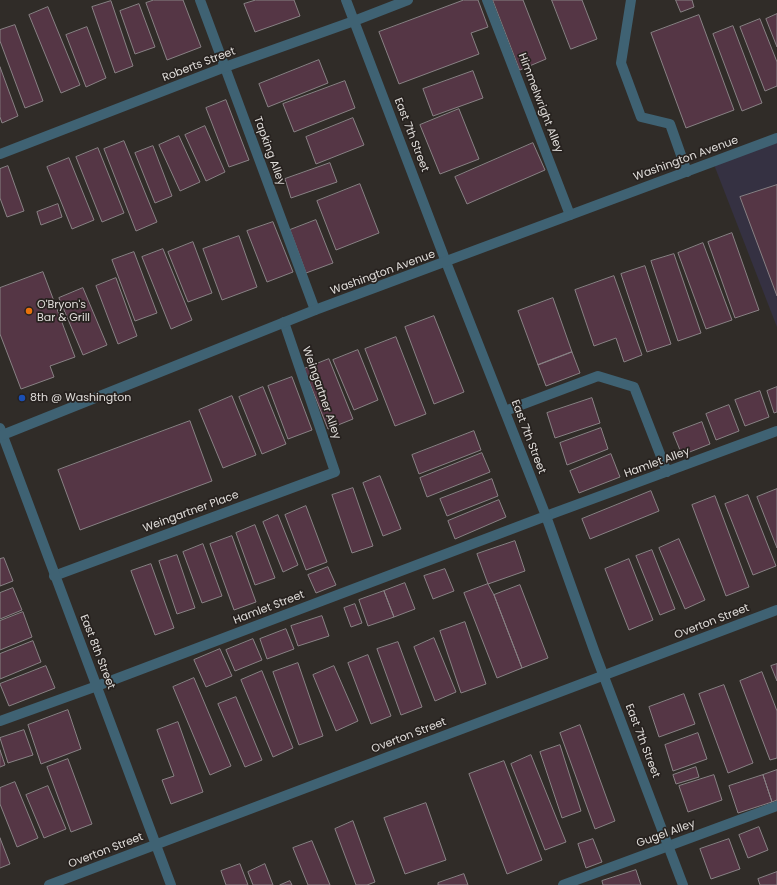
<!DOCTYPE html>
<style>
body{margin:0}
canvas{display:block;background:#302c28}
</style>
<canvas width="777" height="885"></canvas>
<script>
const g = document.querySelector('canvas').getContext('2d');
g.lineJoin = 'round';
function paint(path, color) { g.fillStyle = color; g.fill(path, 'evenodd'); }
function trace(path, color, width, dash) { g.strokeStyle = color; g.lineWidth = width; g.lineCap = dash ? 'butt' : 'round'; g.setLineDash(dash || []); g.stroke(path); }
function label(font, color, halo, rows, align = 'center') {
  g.font = font + ' Poppins,sans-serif'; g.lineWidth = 3.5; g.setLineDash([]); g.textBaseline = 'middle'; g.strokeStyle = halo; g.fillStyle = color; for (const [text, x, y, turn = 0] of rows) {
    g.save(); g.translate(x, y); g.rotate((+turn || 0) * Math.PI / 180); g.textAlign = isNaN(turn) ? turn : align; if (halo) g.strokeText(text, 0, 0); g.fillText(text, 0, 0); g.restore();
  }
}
paint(new Path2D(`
 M777,138v189l-64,-165z`), '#353142');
const building = new Path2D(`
 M154,0h29l18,47 -34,13 -21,-57z
 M256,0h38l6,16 -45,16 -11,-28z
 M464,0h14l10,27 -17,6 8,21 -80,30 -20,-52z
 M493,0h30l23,59 -26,11z
 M552,0h30l15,39 -26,10z
 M676,0h16l2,7 -13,5z
 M111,1l22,65 -18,7 -23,-66z
 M139,4l16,43 -20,7 -15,-43z
 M48,7l32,78 -19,8 -32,-78z
 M777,14v33l-11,-28z
 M699,15l35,95 -48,18 -35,-95z
 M760,19l17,43v24l-12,5 -25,-64z
 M15,25l28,76 -18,7 -25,-67v-11z
 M733,26l29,77 -20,8 -29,-77z
 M87,27l19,51 -20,9 -20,-52z
 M319,60l9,23 -60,24 -9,-23z
 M0,67l18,49 -16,7 -2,-6z
 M473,71l10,27 -50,18 -10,-27z
 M345,81l10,27 -61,24 -11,-28z
 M226,100l23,60 -20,7 -23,-59z
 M459,109l20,50 -39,15 -20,-49z
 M353,118l11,27 -48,19 -10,-27z
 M205,126l20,46 -19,9 -21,-46z
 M179,136l21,46 -20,9 -21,-46z
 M124,141l33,81 -21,9 -32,-82z
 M533,143l12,27 -78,34 -12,-27z
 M153,146l19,50 -17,7 -20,-50z
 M98,148l26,65 -22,9 -26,-65z
 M69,158l25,62 -22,9 -25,-62z
 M330,163l7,19 -46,16 -6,-19z
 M8,166l16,45 -17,6 -7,-19v-29z
 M360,184l19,49 -43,17 -19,-49z
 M777,185v111l-37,-99z
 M58,204l4,13 -21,8 -4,-13z
 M316,220l17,43 -27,10 -16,-43z
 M273,222l20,50 -26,10 -20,-51z
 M732,233l27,77 -24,8 -27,-76z
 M239,236l18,51 -35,13 -19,-51z
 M193,242l19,51 -24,9 -20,-50z
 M703,243l29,77 -26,9 -28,-76z
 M163,249l29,71 -21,9 -29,-72z
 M134,252l23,61 -22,8 -23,-61z
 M674,254l27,79 -23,8 -27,-80z
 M645,266l26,78 -24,8 -26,-78z
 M43,272l32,85 -25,9 4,11 -33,12 -21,-55v-46z
 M614,276l28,79 -18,7 -8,-24 -22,8 -19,-56z
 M116,278l21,58 -19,8 -22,-58z
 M83,288l24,57 -24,10 -24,-57z
 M553,298l19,54 -34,13 -20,-54z
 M434,316l30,76 -30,12 -29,-77z
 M396,337l30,77 -31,12 -30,-77z
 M358,350l20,50 -24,10 -21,-50z
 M572,352l8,21 -34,13 -8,-21z
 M329,359l24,60 -25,10 -24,-60z
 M292,377l20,53 -24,9 -20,-53z
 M263,387l23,57 -24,10 -23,-57z
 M777,387v25l-3,1 -7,-22z
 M760,391l9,26 -24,9 -10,-26z
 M232,396l24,59 -33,13 -24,-58z
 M592,398l8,25 -45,15 -8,-25z
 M729,405l10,26 -23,9 -10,-26z
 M190,421l22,60 -132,49 -22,-60z
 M702,422l8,22 -28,11 -9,-22z
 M601,428l7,21 -41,16 -7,-22z
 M474,431l7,19 -62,24 -7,-19z
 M482,453l8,19 -63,25 -7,-19z
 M611,454l9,23 -41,16 -9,-22z
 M380,476l21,53 -18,7 -20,-53z
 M492,479l6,17 -51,20 -7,-17z
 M353,488l20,58 -21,7 -20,-58z
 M777,489v59l-20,-51z
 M651,491l8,20 -69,28 -8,-20z
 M748,495l28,71 -23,9 -28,-71z
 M715,496l34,91 -23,9 -34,-91z
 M499,500l7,17 -51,22 -7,-18z
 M306,506l21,56 -21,8 -21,-55z
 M278,515l20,50 -15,7 -20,-50z
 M255,525l20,53 -20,7 -19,-52z
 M232,536l24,66 -22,8 -24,-66z
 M679,539l26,61 -20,9 -26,-61z
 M515,541l10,30 -37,13 -11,-30z
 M203,544l19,52 -20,7 -19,-51z
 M652,550l23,59 -15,6 -24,-59z
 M177,555l18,53 -18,6 -18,-53z
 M4,558l9,23 -13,5v-27z
 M629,559l24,61 -24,10 -24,-61z
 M151,564l23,64 -19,7 -24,-64z
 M328,567l8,18 -20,8 -8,-18z
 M445,569l9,22 -21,8 -9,-23z
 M405,583l10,26 -21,8 -10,-26z
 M488,584l6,11 28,73 -25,10 -33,-85z
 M520,585l28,73 -26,10 -28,-73z
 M13,588l9,22 -22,9v-26z
 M384,591l10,26 -26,9 -9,-26z
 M355,604l7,19 -11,4 -7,-19z
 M23,612l9,25 -32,13v-29z
 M322,616l7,20 -31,10 -7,-20z
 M465,622l21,62 -25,9 -21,-62z
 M286,629l8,20 -27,10 -7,-20z
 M434,638l22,54 -21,9 -21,-54z
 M253,639l9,21 -27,11 -9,-21z
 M33,641l8,21 -41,17v-25z
 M398,642l24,65 -21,8 -24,-66z
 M220,649l12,27 -26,11 -12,-27z
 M368,655l23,61 -20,8 -23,-61z
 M298,663l25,73 -24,9 -26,-73z
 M777,664v17l-6,-15z
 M46,666l9,22 -46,18 -9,-22z
 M334,666l24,55 -22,10 -23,-56z
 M262,671l31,77 -20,9 -32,-77z
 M762,672l15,39v47l-7,2 -30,-79z
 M194,678l37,88 -21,9 -37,-88z
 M724,685l29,78 -25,10 -29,-79z
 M684,694l11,30 -36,13 -10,-30z
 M236,697l26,63 -17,7 -27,-63z
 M68,710l13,39 -40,15 -13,-39z
 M178,722l25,70 -32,12 -9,-24 12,-4 -17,-46z
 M580,725l35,96 -20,8 -35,-96z
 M24,730l9,25 -25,8 -8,-25z
 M698,733l9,26 -34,12 -8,-26z
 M560,745l21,66 -19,7 -22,-66z
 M0,750l5,15 -5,2z
 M531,755l35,87 -21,8 -34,-86z
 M68,759l24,65 -21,8 -24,-65z
 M504,761l38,99 -35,14 -38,-100z
 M696,767l3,10 -23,7 -3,-9z
 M777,770v30l-5,2 -9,-27z
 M714,775l8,25 -34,12 -9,-26z
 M763,775l9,27 -34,11 -9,-27z
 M15,782l23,56 -21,9 -17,-43v-16z
 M48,786l18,43 -22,9 -18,-43z
 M426,803l20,57 -41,14 -21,-56z
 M353,821l22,61 -8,3h-11l-21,-56z
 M759,827l9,23 -20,8 -9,-23z
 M0,838l10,26 -10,4z
 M593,839l9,23 -16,6 -8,-24z
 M729,839l11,30 -29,10 -11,-30z
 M312,841l18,44h-22l-15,-37z
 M240,864l8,21h-22l-5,-14z
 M265,864l8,21h-20l-5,-13z
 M636,870l5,15h-38l-1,-4z
 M777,872v13h-17l-2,-6z
 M464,874l4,11h-30v-2z
 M290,881l2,4h-12z`);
paint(building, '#553645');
trace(building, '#888184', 1);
trace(new Path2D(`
 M200,0l115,310
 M487,0l83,215
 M631,0l-10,63 20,54 29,7 17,48
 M505,411l93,-35 36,11 33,85
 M546,516l231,-85
 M54,576l281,-104 -51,-150
 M563,885l214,-79`), '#3f6273', 10);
trace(new Path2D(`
 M346,0l100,262 100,254 49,137 88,232
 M0,154l225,-87 129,-46 54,-21
 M0,428l171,457
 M0,721l97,-35 449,-170
 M49,885l728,-275`), '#3f6273', 10);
trace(new Path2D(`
 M0,436l315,-126 462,-172`), '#3f6273', 10);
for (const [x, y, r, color] of [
 [29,311,4,"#e8710a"],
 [22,398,4,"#1a4fb4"]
]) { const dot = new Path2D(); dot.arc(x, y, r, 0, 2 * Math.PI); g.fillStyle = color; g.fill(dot); trace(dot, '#27221f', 1.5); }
label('11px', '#e0ddda', '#27221f', [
 ["Roberts Street",199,65,-21],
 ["Himmelwright Alley",540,103,69],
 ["East 7th Street",411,135,69],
 ["Tapking Alley",269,151,70],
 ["Washington Avenue",686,159,-20],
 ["Washington Avenue",383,273,-20],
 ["Weingartner Alley",321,393,71],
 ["East 7th Street",528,437,69],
 ["Hamlet Alley",657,463,-20],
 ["Weingartner Place",191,512,-20],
 ["Hamlet Street",269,608,-21],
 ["Overton Street",712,622,-21],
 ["East 8th Street",97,652,69],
 ["Overton Street",409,736,-21],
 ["East 7th Street",642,741,69],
 ["Gugel Alley",666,834,-20],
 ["Overton Street",106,851,-21]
]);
label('11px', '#e0ddda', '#27221f', [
 ["O'Bryon's",37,305],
 ["Bar & Grill",37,318],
 ["8th @ Washington",30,398]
], 'left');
</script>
